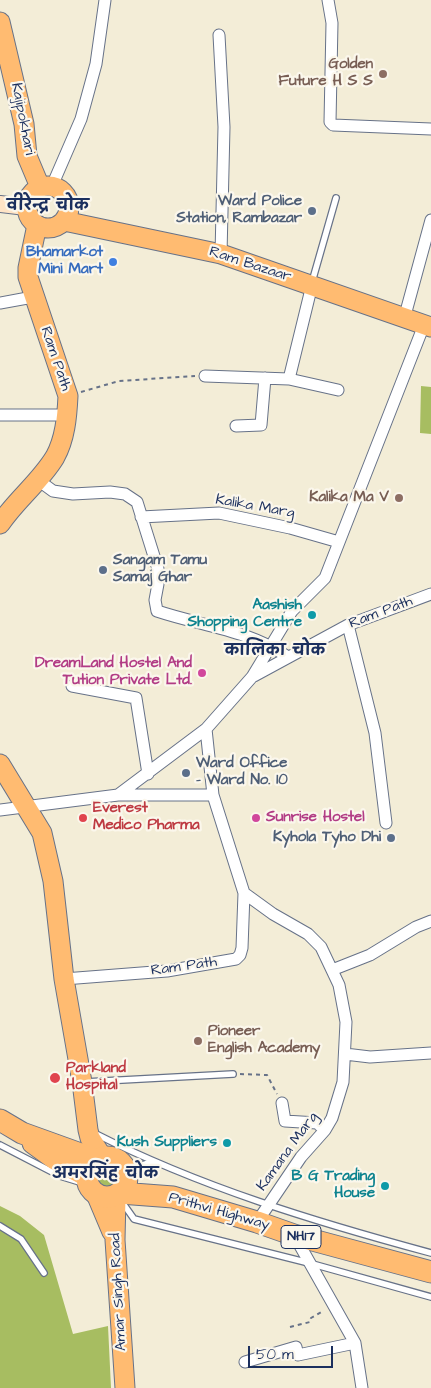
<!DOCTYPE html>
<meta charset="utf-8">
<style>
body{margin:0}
#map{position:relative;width:431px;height:1388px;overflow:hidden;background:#f3edd7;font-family:"Architects Daughter",sans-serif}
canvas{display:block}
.scale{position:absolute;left:248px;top:1346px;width:85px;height:22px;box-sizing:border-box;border:2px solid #1b2f5e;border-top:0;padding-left:6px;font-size:15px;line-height:18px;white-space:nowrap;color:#1b2f5e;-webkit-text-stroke:4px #fbf7ec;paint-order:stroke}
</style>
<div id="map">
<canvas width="431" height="1388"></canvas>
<div class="scale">50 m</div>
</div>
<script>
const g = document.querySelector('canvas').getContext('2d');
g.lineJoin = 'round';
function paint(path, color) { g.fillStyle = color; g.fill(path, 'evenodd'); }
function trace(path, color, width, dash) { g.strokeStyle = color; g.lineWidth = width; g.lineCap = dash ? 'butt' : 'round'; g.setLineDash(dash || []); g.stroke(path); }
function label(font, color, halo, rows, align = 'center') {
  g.font = font + ' "Architects Daughter","Playpen Sans Deva",sans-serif'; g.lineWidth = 4.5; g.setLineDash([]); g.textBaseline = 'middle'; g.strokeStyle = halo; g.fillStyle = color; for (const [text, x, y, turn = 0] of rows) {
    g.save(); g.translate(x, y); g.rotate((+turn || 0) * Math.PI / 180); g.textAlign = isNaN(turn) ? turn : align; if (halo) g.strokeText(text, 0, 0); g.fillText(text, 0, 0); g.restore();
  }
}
paint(new Path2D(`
 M421,386l10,1v47l-11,-1z
 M95 1178a12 12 0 1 1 24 0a12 12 0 1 1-24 0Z
 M0,1206l20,10 24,19 29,99 35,-8 3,62h-111z`), '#a7bd61');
const lane = new Path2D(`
 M312,282l24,-84
 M85,1082l148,-8
 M94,1133c106,54 222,89 337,120
 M0,1145l60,31 23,7
 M126,1170l25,-8
 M122,1202l12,17 175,44 122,34
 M0,1226l21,13 23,34`);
const street = new Path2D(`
 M328,0l4,23 -2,99 3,3 98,4
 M219,35l5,92 -3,127
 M56,187l-1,-8 26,-60 15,-55 9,-64
 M312,285l-23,94 49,11
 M0,303l33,-6
 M404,319l27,-99
 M205,376l84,3
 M0,415h67
 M236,426l25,-1 4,-47
 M38,480l15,11 20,3 37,-2 15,2 12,8 21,67v15l-3,16 2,11c45,15 92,19 131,46
 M141,517l78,-4 71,15 49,14
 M348,625l27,108 11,90
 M254,676l94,-51 83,-31
 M72,686l64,12 12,76
 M206,729l7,66 31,98 29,21 35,20 13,13 18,38 7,37 -3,60 -11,36 -7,12 -24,27 -44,65
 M118,795h95
 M0,810l118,-15 88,-66 46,-52 40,-66 33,-33 99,-253
 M332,970l38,-15 46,-28 15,-6
 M64,979l103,-8 69,-12 4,-4 2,-7 2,-55
 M345,1054l25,3 61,-4
 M282,1103l3,18 32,2 8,7
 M294,1235l61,108 7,45
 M245,1362l51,-15 2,8 57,-12`);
const secondary = new Path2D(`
 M0,204l26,3`);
const primary = new Path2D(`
 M0,22l24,102 3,32 13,31
 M27 207a21 21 0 1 1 42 0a21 21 0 1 1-42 0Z
 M64,221l157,33 210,73
 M0,524c16,-24 40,-42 55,-67 10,-18 12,-40 13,-61l-40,-119v-9l9,-43
 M0,764l42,69 11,48 11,98 18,103 6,48 2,8 13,20
 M96,1194l16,38
 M116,1196l-1,44 10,148`);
const highway = new Path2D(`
 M0,1120l22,13 75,27
 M33,1143l22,16 32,17
 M87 1177a20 20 0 1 1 40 0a20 20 0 1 1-40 0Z
 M120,1193l53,4 84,25 37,13 137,37`);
trace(lane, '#677288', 8);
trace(street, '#677288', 13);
trace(secondary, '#677288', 18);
trace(primary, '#677288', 21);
trace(highway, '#677288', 23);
trace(new Path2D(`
 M81,392l38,-11 76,-5
 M240,1074l27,1 10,19
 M290,1327l20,-5 1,-4 12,-7`), '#677288', 2, [4, 4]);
trace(lane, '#fff', 5.5);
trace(street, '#fff', 11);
trace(secondary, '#ffe4c6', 16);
trace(primary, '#ffbb71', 19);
trace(highway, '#ffbb71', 21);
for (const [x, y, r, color] of [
 [383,74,5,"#8d6e63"],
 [312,211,5,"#5c6f8a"],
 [113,262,5,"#3f7fe0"],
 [399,498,5,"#8d6e63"],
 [103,570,5,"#5c6f8a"],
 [312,615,5,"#0f9aa8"],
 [202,673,5,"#d1479c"],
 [186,773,5,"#5c6f8a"],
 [83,818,5,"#e0444e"],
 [256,818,5,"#d1479c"],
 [391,838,5,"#5c6f8a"],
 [198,1041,5,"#8d6e63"],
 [55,1078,6,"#e0444e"],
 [227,1143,5,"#0f9aa8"],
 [385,1186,5,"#0f9aa8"]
]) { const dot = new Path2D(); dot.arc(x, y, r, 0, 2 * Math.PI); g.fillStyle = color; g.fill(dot); trace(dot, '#fbf7ec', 2); }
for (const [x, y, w] of [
 [301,1237,40]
]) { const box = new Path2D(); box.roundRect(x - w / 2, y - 11.5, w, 23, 4); g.fillStyle = '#fbf7ec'; g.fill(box); trace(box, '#1b2f5e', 1); }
label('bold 14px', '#1b2f5e', null, [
 ["NH17",301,1237]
]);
label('bold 15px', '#785e54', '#fbf7ec', [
 ["Golden",373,65],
 ["Future H S S",373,82],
 ["Kalika Ma V",389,498],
 ["Pioneer",208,1032,"left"],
 ["English Academy",208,1049,"left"]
], 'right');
label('15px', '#1b2f5e', '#fbf7ec', [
 ["Kajipokhari",22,119,79],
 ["Ram Bazaar",250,265,18],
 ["Ram Path",55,359,71],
 ["Kalika Marg",255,507,10],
 ["Ram Path",381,613,-21],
 ["Ram Path",184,967,-8],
 ["Kamana Marg",288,1152,-54],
 ["Prithvi Highway",219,1212,16],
 ["Amar Singh Road",119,1292,-93]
]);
label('bold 15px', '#4e5e75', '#fbf7ec', [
 ["Ward Police",302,202],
 ["Station, Rambazar",302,219],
 ["Sangam Tamu",113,561,"left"],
 ["Samaj Ghar",113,578,"left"],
 ["Ward Office",196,764,"left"],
 ["- Ward No. 10",196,781,"left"],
 ["Kyhola Tyho Dhi",381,838]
], 'right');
label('bold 15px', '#366cbe', '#fbf7ec', [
 ["Bhamarkot",103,253],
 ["Mini Mart",103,270]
], 'right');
label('bold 15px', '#0d838f', '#fbf7ec', [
 ["Aashish",302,606],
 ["Shopping Centre",302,623],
 ["Kush Suppliers",217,1143],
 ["B G Trading",375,1177],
 ["House",375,1194]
], 'right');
label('bold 15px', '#b23c85', '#fbf7ec', [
 ["DreamLand Hostel And",192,664],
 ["Tution Private Ltd.",192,681],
 ["Sunrise Hostel",266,818,"left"]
], 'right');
label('bold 15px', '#be3a42', '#fbf7ec', [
 ["Everest",93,809],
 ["Medico Pharma",93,826],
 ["Parkland",66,1069],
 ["Hospital",66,1086]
], 'left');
label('bold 16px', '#1b2f5e', '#fbf7ec', [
 ["वीरेन्द्र चोक",48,207],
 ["कालिका चोक",275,652],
 ["अमरसिंह चोक",105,1175]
]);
</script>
